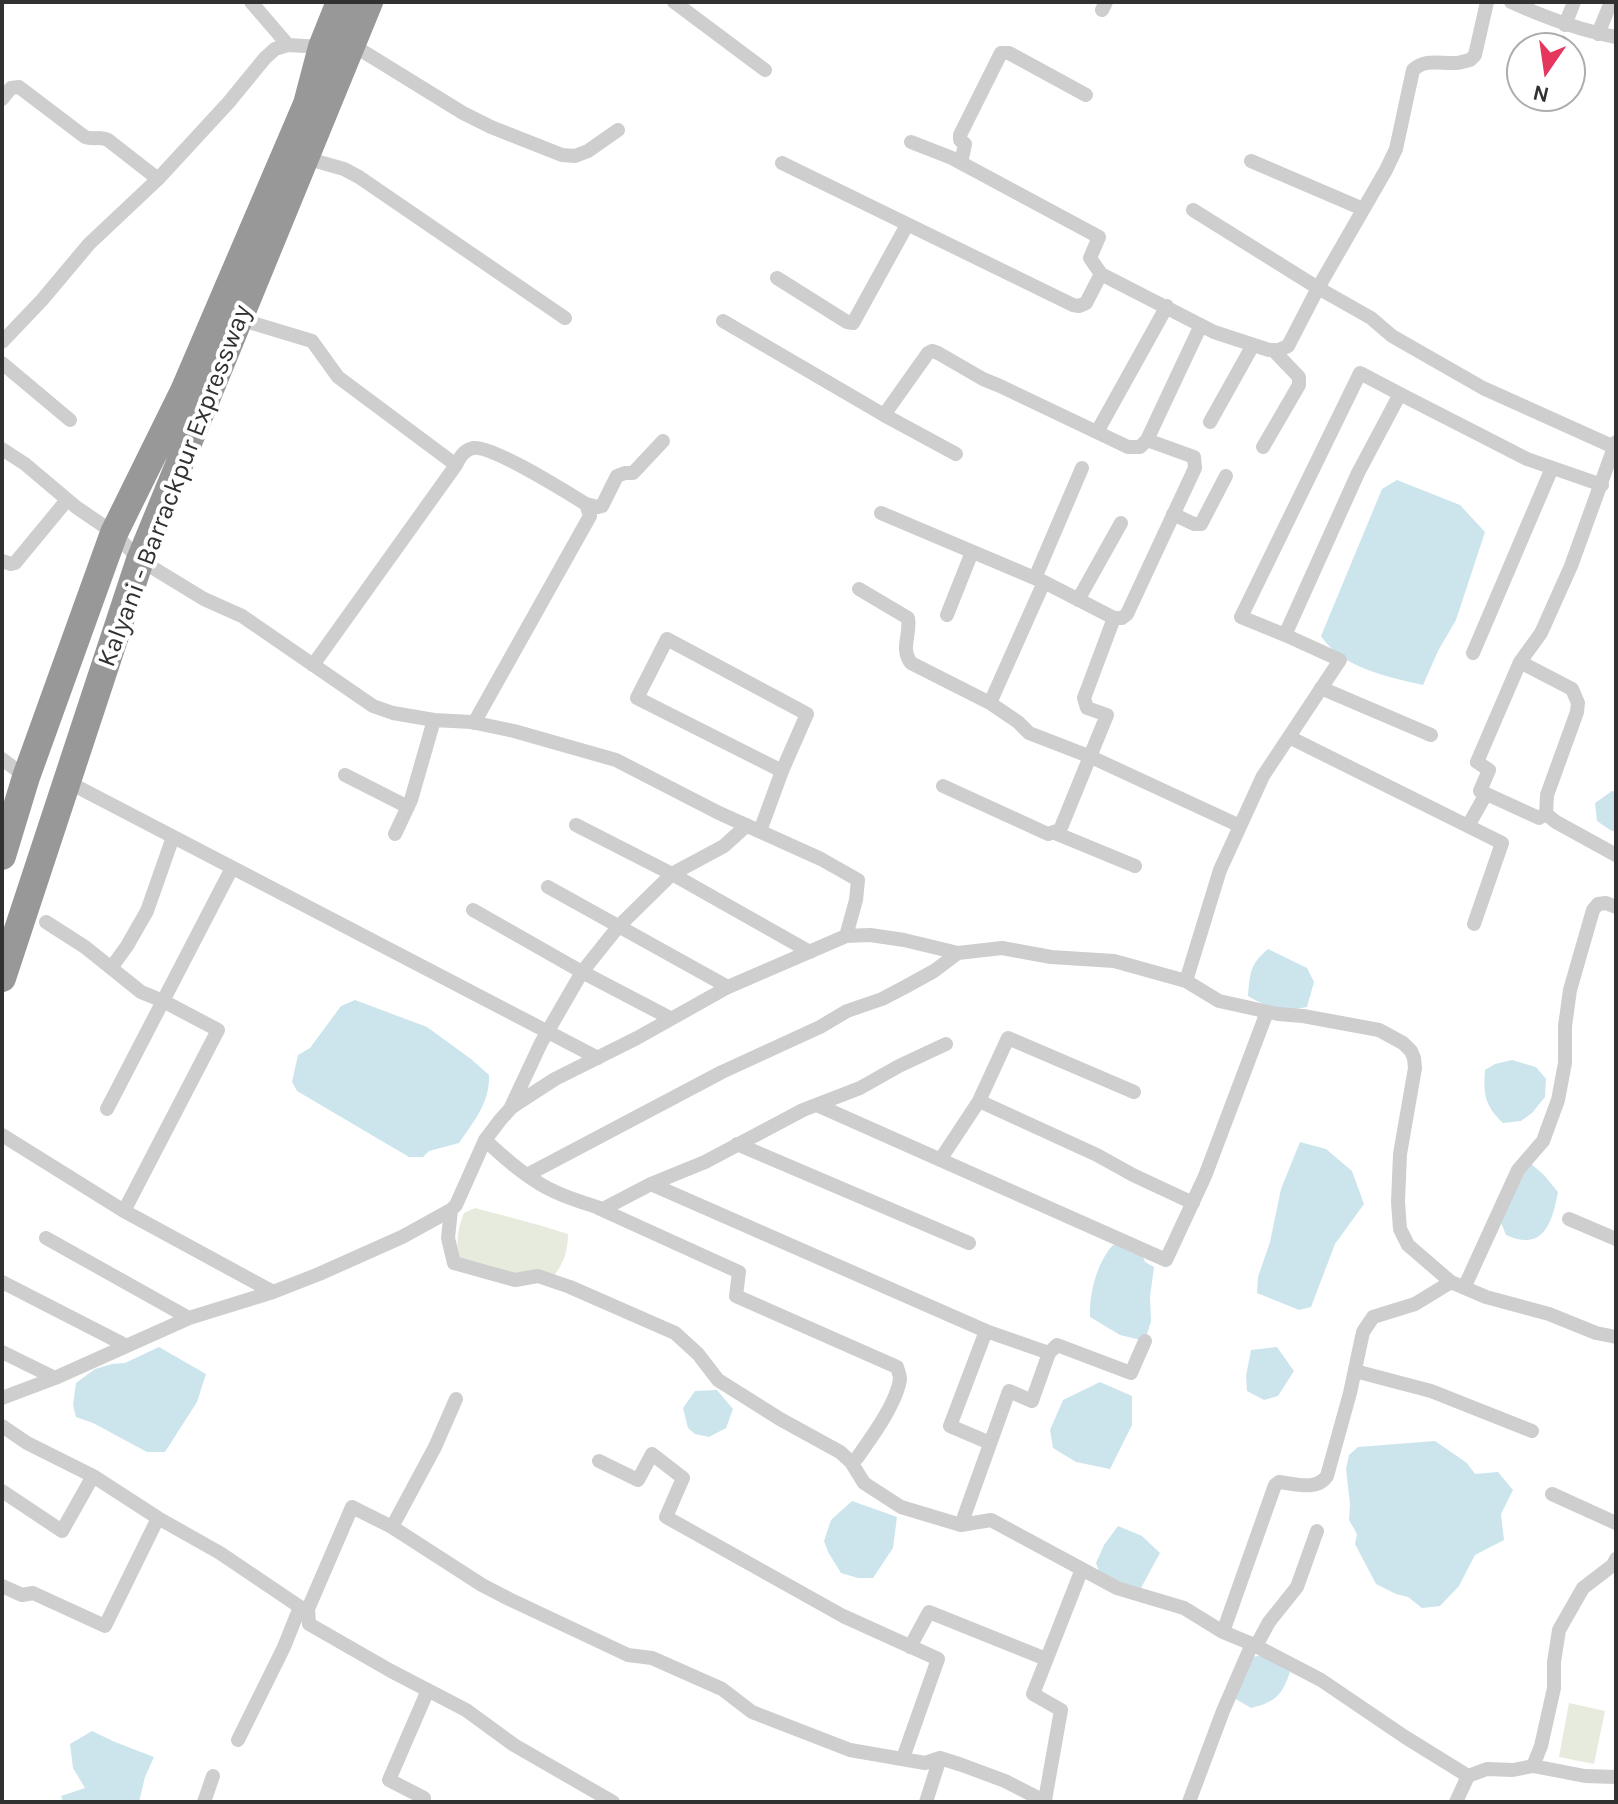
<!DOCTYPE html>
<style>
body{margin:0}
#map{position:relative;width:1618px;height:1804px;overflow:hidden;background:#fff;font-family:Karla,sans-serif}
canvas{display:block}
.frame{position:absolute;inset:0;border:4px solid #313131;pointer-events:none}
.north{position:absolute;left:1506px;top:32px;width:80px;height:80px;box-sizing:border-box;background:#fff;border:2px solid #adadad;border-radius:50%;rotate:193deg;font-size:22px;font-weight:700;line-height:32px;text-align:center;color:#313131}
.north::after{content:'';display:block;margin:auto;width:28px;height:36px;background:#e5375e;clip-path:polygon(50% 0,100% 100%,50% 72%,0 100%)}
</style>
<div id="map">
<canvas width="1618" height="1804"></canvas>
<div class="frame"></div>
<div class="north">N</div>
</div>
<script>
const g = document.querySelector('canvas').getContext('2d');
g.lineJoin = 'round';
function paint(path, color) { g.fillStyle = color; g.fill(path, 'evenodd'); }
function trace(path, color, width, dash) { g.strokeStyle = color; g.lineWidth = width; g.lineCap = dash ? 'butt' : 'round'; g.setLineDash(dash || []); g.stroke(path); }
function label(font, color, halo, rows, align = 'center') {
  g.font = font + ' Karla,sans-serif'; g.lineWidth = 8; g.setLineDash([]); g.textBaseline = 'middle'; g.strokeStyle = halo; g.fillStyle = color; for (const [text, x, y, turn = 0] of rows) {
    g.save(); g.translate(x, y); g.rotate((+turn || 0) * Math.PI / 180); g.textAlign = isNaN(turn) ? turn : align; if (halo) g.strokeText(text, 0, 0); g.fillText(text, 0, 0); g.restore();
  }
}
paint(new Path2D(`
 M475,1208l64,17 29,9c0,17 -5,32 -16,44l-39,-2 -53,-17c-5,-17 -2,-30 4,-46z
 M1569,1703l36,8 -11,53 -35,-7z`), '#e6ebdd');
paint(new Path2D(`
 M1397,480l63,25 25,27 -29,88 -18,31 -15,34c-35,-8 -81,-17 -102,-49l61,-147z
 M1612,791l4,1v40l-6,-2 -13,-9 -2,-18z
 M1268,949l39,19 7,14 -7,25c-21,5 -41,0 -59,-11 2,-23 2,-32 20,-47z
 M355,1000l72,27 44,32 18,16c1,28 -15,46 -30,68l-30,8 -6,6h-14l-112,-66 -5,-9 6,-27 12,-7 31,-42z
 M1512,1060l24,7 10,12 -1,18 -13,16 -11,8 -18,2c-18,-17 -20,-29 -18,-53l10,-6z
 M1300,1142l26,7 26,22 12,33 -29,40 -24,63 -12,3 -42,-17 1,-16 12,-35 11,-53z
 M1529,1162l15,13 14,17c-6,32 -15,60 -52,43l-7,-17z
 M1113,1245h12l18,11 2,6 9,5 -4,30 1,24 -6,20 -25,-6 -30,-18c-1,-23 7,-55 23,-72z
 M159,1347l47,27 -9,28 -32,50h-18l-54,-29 -17,-6 -3,-12 3,-22 19,-14 17,-5 13,-1z
 M1277,1347l17,24 -16,25 -14,4 -17,-9 -1,-15 5,-26z
 M1100,1382l32,14v29l-22,44 -34,-7 -23,-14 -3,-18 13,-30z
 M717,1390l16,19 -7,19 -17,9 -14,-3 -7,-6 -5,-20 12,-17z
 M1435,1441l32,22 8,11 23,-2 15,18 -12,24 3,26 -29,15 -16,31 -19,20 -18,2 -14,-11 -12,-3 -20,-10 -21,-40 2,-10 -8,-14 1,-16 -4,-35 3,-14 9,-8z
 M852,1501l45,16 -4,31 -20,30h-15l-17,-5 -13,-21 -4,-11 7,-21z
 M1118,1526l24,10 18,17 -19,35 -40,-12 -5,-13 8,-18z
 M1263,1655l27,17c-8,23 -14,30 -39,36l-17,-10 18,-41z
 M92,1731l23,11 39,15 -9,20 -6,25h-76l-2,-6 24,-8 -12,-20 -3,-24z`), '#cce5ed');
trace(new Path2D(`
 M251,2l37,43
 M674,2l91,68
 M1511,2c35,16 67,28 105,35
 M1102,10l4,-8
 M1565,25l9,-23
 M1598,34l13,-32
 M351,44l112,69 28,14 71,28 13,1 13,-5 30,-21
 M2,99l9,-11 8,-1 66,50c8,3 15,-1 23,3l50,39
 M911,142l41,16 147,79 -9,21 11,16 113,58 55,18h10l9,-4 30,-58 53,30 21,18 91,52 131,59
 M305,158l39,11 15,8 206,141
 M1251,161l112,48
 M782,163l291,142 6,1 7,-3 15,-29
 M961,163l4,-19 -5,-4v-5l41,-82h8l77,42
 M1193,210l125,78 68,-118 10,-21 17,-79c13,-12 27,-6 43,-7 5,0 9,-2 14,-3l5,-5 12,-53
 M777,278l70,44 6,1 54,-98
 M239,319l73,22 26,36 118,88 -143,200
 M723,321l161,94 44,-62 4,-2 6,2 45,26 17,7 128,61h12l7,-7 47,17 1,11 -68,146 -5,4h-8
 M2,342l40,-42 47,-56 69,-65 71,-77 36,-44 10,-9 13,-4 34,2 3,1
 M2,363l68,57
 M884,415l72,39
 M1210,422l43,-77
 M1097,432l70,-126
 M1147,440l54,-115
 M1263,447l36,-62v-8l-26,-27
 M2,449l23,15 51,43 38,26 26,27 64,39 38,17 131,90 20,7 41,7 37,2 43,9 102,29 103,53 102,46 37,21 -2,20 -10,36 24,-1 34,5 54,13 44,-5 49,9 63,4 72,20 33,20 59,13 25,2 76,14 24,13 8,8 3,7 1,10 -15,86 -2,48 2,27 8,16 43,37 35,15 63,17 47,19 20,4
 M456,465c4,-8 8,-15 17,-17 19,-3 93,44 113,56l4,12 -116,207
 M586,504l12,3 4,-1 15,-30 8,-3h8l30,-32
 M881,513l163,69
 M1173,514l21,10h7l25,-48
 M2,561l9,3 4,-1 52,-63
 M1035,578l47,-110
 M859,589l49,29c3,16 -8,31 3,45l79,40 28,19 11,11 62,24 149,69
 M1078,600l43,-77
 M947,615l25,-63
 M1285,635l-44,-18 119,-244 40,21
 M1473,653l79,-185
 M1520,662l52,27 6,14 -1,9 -30,83 -1,19 10,8 60,33
 M1321,688l110,47
 M1289,737l213,106 -28,81
 M2,759l24,18
 M345,775l63,32
 M66,781l532,277
 M943,786l105,48 12,-4 47,-115 -20,-7 -3,-10 30,-80 -70,-36 -54,121
 M1546,814l-7,4 -59,-27 9,-21 -12,-8 43,-100 21,-29 30,-67 45,-124
 M576,825l96,49 138,78
 M1468,826l18,-32
 M760,831l22,-60 25,-57 -140,-75 -30,59 145,73
 M1055,833l80,33
 M395,834l16,-34 23,-80
 M548,887l180,100
 M473,910l109,62 88,46
 M46,922l39,25 56,45 22,9 55,29 -94,181
 M111,968l16,-22 20,-35 26,-74
 M1186,981l34,-111 43,-94 77,-116 -55,-25 73,-162 42,-79 127,65 75,26
 M979,1101l118,54 36,20 60,28
 M817,1105l349,155 39,-84 62,-164
 M511,1107l30,-64 41,-71 36,-45 54,-53 52,-28 23,-21
 M107,1109l125,-241
 M2,1135l122,76 149,81
 M485,1140c15,14 31,29 49,40 20,14 45,21 69,29l48,-25 54,-22 98,-52 57,-22 39,-22 47,-22
 M737,1144l232,99
 M940,1160l39,-59 29,-63 126,54
 M527,1175l195,-103 98,-45 27,-16 35,-12 23,-12 29,-16 24,-18
 M651,1184l335,147 63,22
 M451,1210l-3,28 6,25 61,17 23,-4 32,11 105,46 23,21 20,26 62,39 60,33 11,10 6,-4c14,-20 40,-55 43,-79 0,-4 -2,-8 -3,-12l-161,-71 3,-24 -141,-64
 M1569,1219l47,20
 M46,1238l143,80
 M2,1282l123,63
 M1464,1288l54,-118 25,-29 15,-41 7,-37v-37l5,-36 23,-80 5,-6 8,-1 10,4
 M986,1331l-36,95 40,17
 M2,1352l53,26
 M1355,1371l76,20 101,40
 M2,1398l53,-20 134,-60 84,-26 46,-18 83,-37 49,-27 5,-5 29,-65 16,-21 10,-11 10,-7 34,-22 82,-41 91,-51 118,-51
 M2,1426l25,17 66,33 65,42 62,35 80,54 8,2 44,-102 40,20 43,-80 21,-48
 M599,1461l39,19 14,-26 31,24 -17,39 177,99 95,43 -35,99
 M851,1462l13,21 37,24 60,18 30,-5 126,68 67,20 39,24 29,12
 M2,1491l60,40 31,-55
 M1552,1494l64,29
 M961,1525l48,-134 23,10 17,-48 8,-8 74,28 14,-32
 M392,1527l90,58 27,14 119,56 24,3 70,31 30,23 98,38 75,13 15,-5 22,7 43,16 41,21
 M2,1586l20,9 11,-2 72,33 53,-108
 M308,1609l1,15 82,47 75,39 48,35 99,57
 M1223,1632l52,-147 4,-3c17,2 38,9 48,-6l23,-83 13,-61 10,-15 42,-13 36,-22
 M1256,1646l13,-24 28,-35 20,-56
 M910,1647l19,-35 117,47
 M238,1740l46,-93 16,-40
 M1533,1766l52,10 31,1
 M1045,1800l16,-90 -28,-16 49,-125
 M204,1802l9,-26
 M422,1802l2,-4 -35,-18 39,-90
 M926,1802l14,-44
 M1189,1802l34,-91 29,-67 69,36 84,57 63,39
 M1456,1802l12,-26 19,-7 26,1 20,-4 8,-20 13,-58v-26l5,-32 24,-42 30,-23 3,-6`), '#cecece', 14);
trace(new Path2D(`
 M2,856l24,-79 88,-244 70,-142 123,-287 15,-57 18,-45
 M2,978l138,-418 229,-558`), '#989898', 28);
label('26px', '#313131', '#fff', [
 ["Kalyani - Barrackpur Expressway",175,486,-69]
]);
</script>
